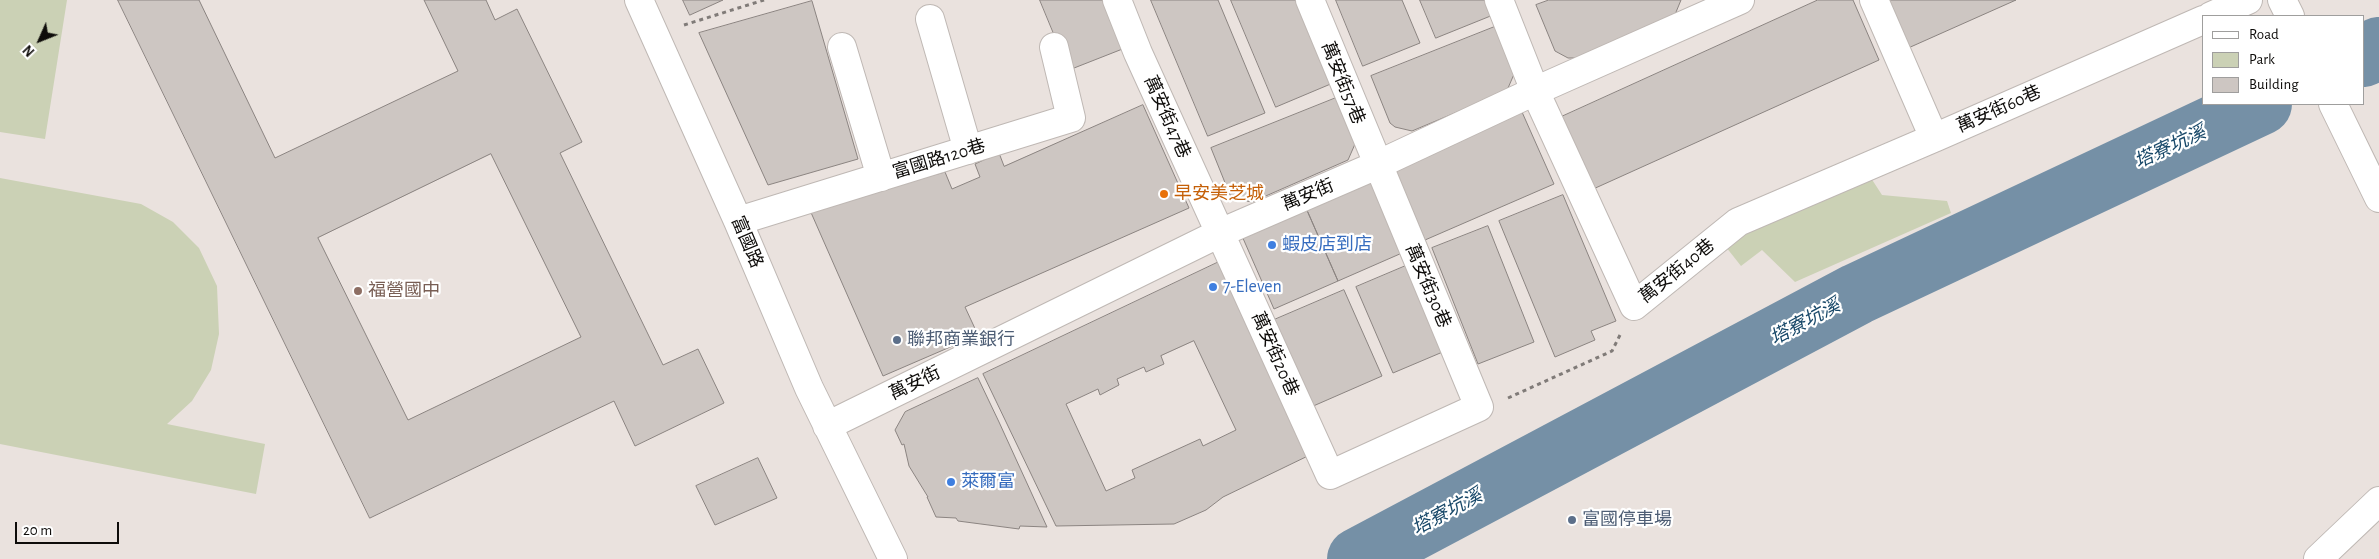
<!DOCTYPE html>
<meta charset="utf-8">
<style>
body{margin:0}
#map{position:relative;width:2379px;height:559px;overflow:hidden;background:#eae2de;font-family:"Alegreya Sans",sans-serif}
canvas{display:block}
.legend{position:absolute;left:2202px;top:15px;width:162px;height:90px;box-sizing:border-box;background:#fff;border:1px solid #9f9e9d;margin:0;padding:6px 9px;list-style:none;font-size:15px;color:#0e0c0a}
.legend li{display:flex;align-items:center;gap:10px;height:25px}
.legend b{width:25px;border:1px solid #9f9e9d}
.north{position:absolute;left:15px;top:15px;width:50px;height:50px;-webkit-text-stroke:4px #fff;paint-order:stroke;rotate:226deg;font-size:14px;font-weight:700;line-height:20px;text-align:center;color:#0e0c0a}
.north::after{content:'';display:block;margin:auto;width:18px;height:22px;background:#0e0c0a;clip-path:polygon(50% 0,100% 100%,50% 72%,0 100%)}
.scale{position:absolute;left:15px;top:522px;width:104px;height:22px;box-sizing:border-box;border:2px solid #0e0c0a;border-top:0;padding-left:6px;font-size:15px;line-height:18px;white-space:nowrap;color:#0e0c0a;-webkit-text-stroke:4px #fff;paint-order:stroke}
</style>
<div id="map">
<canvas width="2379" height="559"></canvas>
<ul class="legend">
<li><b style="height:6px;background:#fff"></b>Road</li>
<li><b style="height:14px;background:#cbd1b5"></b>Park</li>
<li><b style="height:14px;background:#cdc6c2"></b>Building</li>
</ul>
<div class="north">N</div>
<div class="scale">20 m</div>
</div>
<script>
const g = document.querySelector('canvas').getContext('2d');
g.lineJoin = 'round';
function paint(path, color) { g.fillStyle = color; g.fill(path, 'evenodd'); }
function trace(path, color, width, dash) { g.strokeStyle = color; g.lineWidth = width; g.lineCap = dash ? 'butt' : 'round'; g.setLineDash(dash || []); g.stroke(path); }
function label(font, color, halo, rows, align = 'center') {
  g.font = font + ' "Alegreya Sans","Noto Sans TC",sans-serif'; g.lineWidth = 4.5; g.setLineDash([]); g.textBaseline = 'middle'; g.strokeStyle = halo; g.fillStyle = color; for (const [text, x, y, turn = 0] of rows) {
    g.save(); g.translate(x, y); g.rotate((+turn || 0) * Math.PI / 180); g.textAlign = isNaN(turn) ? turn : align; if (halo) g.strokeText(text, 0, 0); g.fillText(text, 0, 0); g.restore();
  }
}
paint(new Path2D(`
 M0,0h67l-22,139 -45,-7z
 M0,178l141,26 32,18 26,26 18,38 2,48 -8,36 -19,31 -25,23 98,20 -9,50 -256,-50z
 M1871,178l11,17 65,6 4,12 -156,69 -33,-32 -21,16 -15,-19 19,-16z`), '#cbd1b5');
trace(new Path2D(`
 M2363,56l16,-8
 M1358,559l499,-265 404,-190`), '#7590a6', 62);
const building = new Path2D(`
 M118,0h81l76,158 183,-87 -34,-71h62l9,20 22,-11 65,133 -22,11 103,212 35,-16 26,54 -89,43 -21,-45 -244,117zM491,154l90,183 -173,83 -90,-182z
 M683,0h40l-33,15z
 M1040,0h66l19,48 -56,22z
 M1151,0h67l47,113 -57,23z
 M1231,0h67l35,83 -57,24z
 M1336,0h66l18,43 -57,23z
 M1420,0h67l6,15 -57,23z
 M1549,0h132l-7,17 -97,41h-9l-13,-7 -19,-46z
 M1818,0h35l26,60 -288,130 -32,-72z
 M1885,0h131l-110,49z
 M812,1l46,158 -90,26 -69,-152z
 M1497,26l18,46 -7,16 -8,6 -88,37 -17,-4 -5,-4 -19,-47z
 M1336,98l19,46 -7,16 -96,42 -17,-3 -5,-4 -19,-47z
 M1143,105l46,103 -224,99 13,28 -95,41 -74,-168 136,-36 7,17 28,-12 -5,-13 24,-11 5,13z
 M1522,112l32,72 -129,56 -31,-73z
 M1371,181l31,72 -64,28 -32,-73z
 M1563,195l53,126 -25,10 4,9 -40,17 -56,-136z
 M1306,208l32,73 -64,28 -32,-73z
 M1488,226l46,116 -56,22 -46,-116z
 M1221,261l93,192 -91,44 -17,13 -32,14 -118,2 -73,-152zM1194,341l42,89 -33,16 -3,-7 -68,31 3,8 -29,13 -40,-87 32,-15 2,6 19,-10 -2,-6 27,-12 2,5 18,-8 -3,-8z
 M1408,265l37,86 -52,22 -37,-86z
 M1344,290l38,86 -71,31 -37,-87z
 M978,378l21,44 48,105 -27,-1 -1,3 -61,-8 -2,-3 -20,-1 -9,-20h1l-19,-31 -5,-22 -2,1 -7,-15 10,-18z
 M758,458l19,40 -62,27 -19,-39z`);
paint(building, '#cdc6c2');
trace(building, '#8b8481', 1);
const minor = new Path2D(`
 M639,0l99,221 71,167 84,171
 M1117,0l21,53 192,422 149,-68 -169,-407
 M1499,0l36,91 99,215 104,-84 196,-84
 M1874,0l60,138 269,-118
 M2282,0l8,16
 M2211,16l37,-16
 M930,19l38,131
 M842,47l39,130
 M2333,104l46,94
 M738,221l333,-103 -17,-71
 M827,426l393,-193 157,-68 158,-74 205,-91
 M2318,559l61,-58`);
trace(minor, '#bfb8b4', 30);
trace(new Path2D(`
 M684,25l80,-25
 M1508,398l104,-47 9,-18`), '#807b78', 3, [4, 4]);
trace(minor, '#fff', 28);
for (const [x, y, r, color] of [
 [1164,194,5,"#e8710a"],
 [1272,245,5,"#3f7fe0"],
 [1213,287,5,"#3f7fe0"],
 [358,291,5,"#8d6e63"],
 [897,340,5,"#5c6f8a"],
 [951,482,5,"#3f7fe0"],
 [1572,520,5,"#5c6f8a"]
]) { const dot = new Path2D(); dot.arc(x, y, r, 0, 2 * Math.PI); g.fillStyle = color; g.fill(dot); trace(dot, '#fff', 2); }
label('18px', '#0e0c0a', '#fff', [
 ["萬安街57巷",1343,83,68],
 ["萬安街60巷",1999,109,-24],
 ["萬安街47巷",1167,117,66],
 ["富國路120巷",939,159,-17],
 ["萬安街",1308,195,-23],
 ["富國路",747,242,67],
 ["萬安街40巷",1677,271,-39],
 ["萬安街30巷",1428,286,67],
 ["萬安街20巷",1275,354,66],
 ["萬安街",915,383,-26]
]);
label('18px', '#c56008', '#fff', [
 ["早安美芝城",1174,194]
], 'left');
label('18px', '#366cbe', '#fff', [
 ["蝦皮店到店",1282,245],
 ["7-Eleven",1223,287],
 ["萊爾富",961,482]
], 'left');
label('18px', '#785e54', '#fff', [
 ["福營國中",368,291]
], 'left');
label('18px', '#4e5e75', '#fff', [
 ["聯邦商業銀行",907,340],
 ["富國停車場",1582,520]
], 'left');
label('italic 19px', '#184869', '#fff', [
 ["塔寮坑溪",2170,147,-25],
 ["塔寮坑溪",1805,322,-28],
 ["塔寮坑溪",1447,512,-28]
]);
</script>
